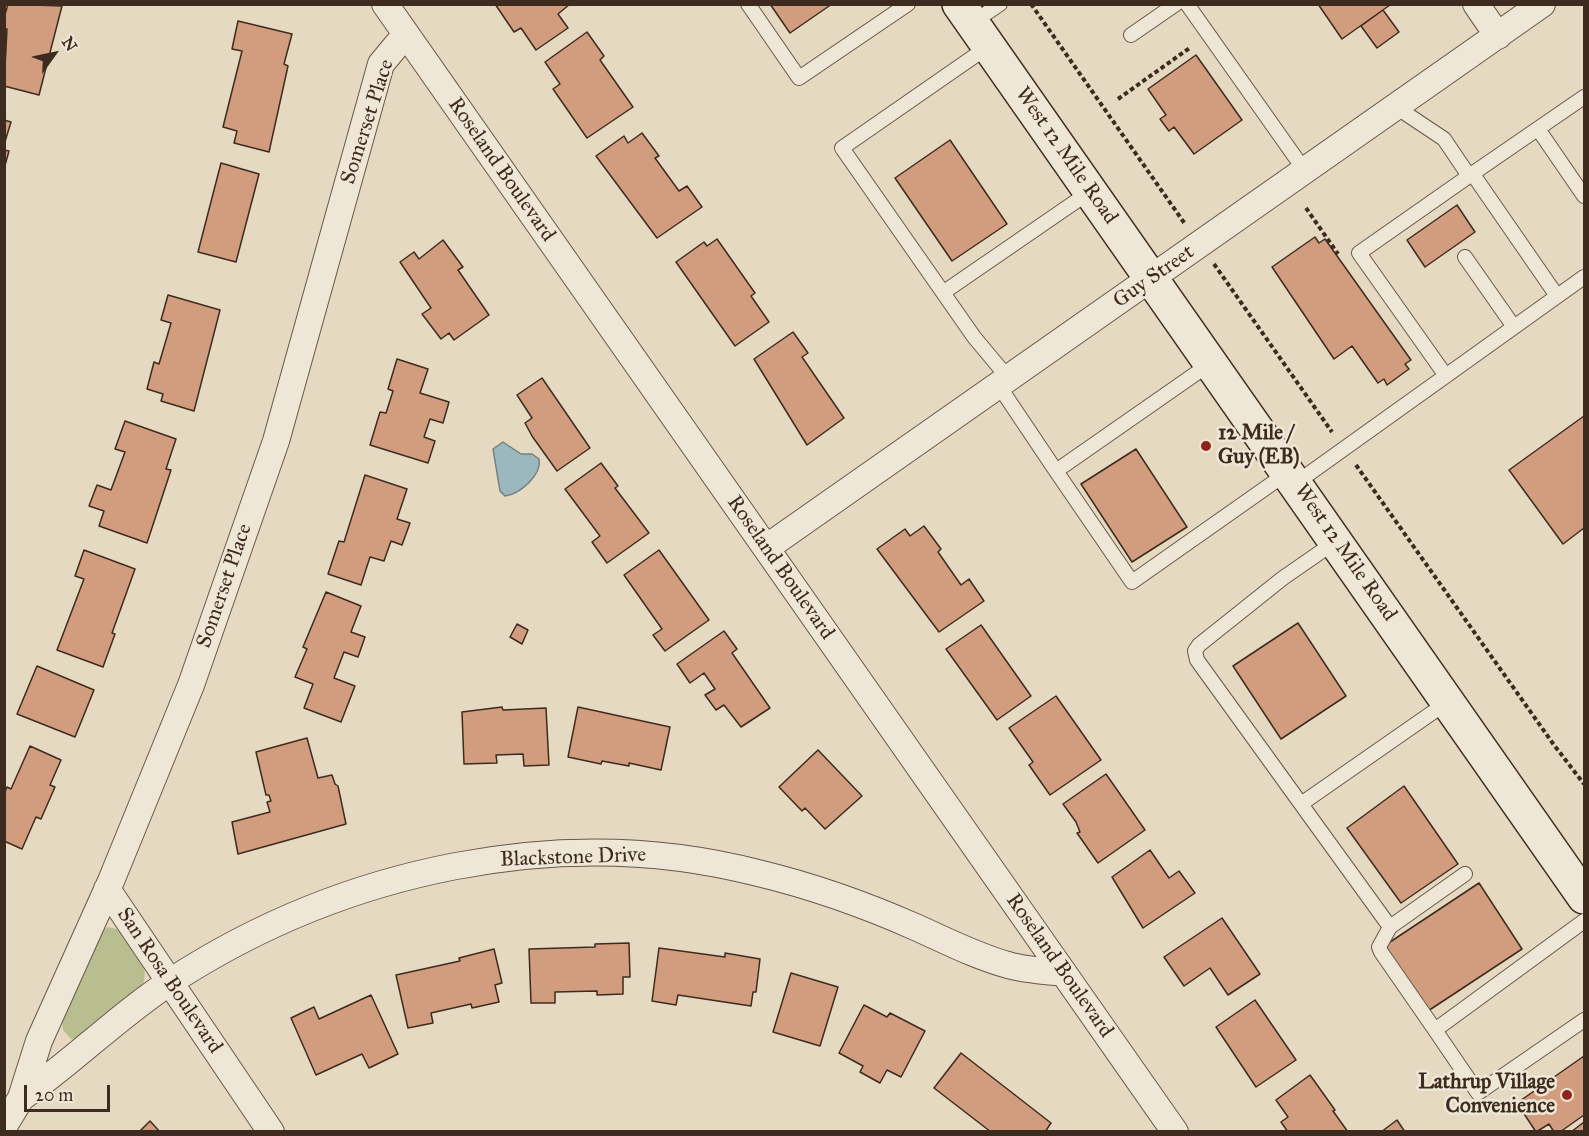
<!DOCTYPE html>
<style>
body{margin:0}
#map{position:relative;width:1589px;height:1136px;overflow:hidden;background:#e5dac1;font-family:"IM FELL Great Primer",serif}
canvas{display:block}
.frame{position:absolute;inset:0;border:6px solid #3e2b1f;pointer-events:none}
.north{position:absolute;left:24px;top:24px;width:60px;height:60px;-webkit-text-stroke:4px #eee7d7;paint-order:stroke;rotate:57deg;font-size:16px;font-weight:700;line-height:24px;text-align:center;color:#3e2b1f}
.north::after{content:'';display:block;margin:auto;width:21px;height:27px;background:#3e2b1f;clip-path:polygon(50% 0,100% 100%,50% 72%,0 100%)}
.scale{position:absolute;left:24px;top:1085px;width:86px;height:27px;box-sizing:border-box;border:3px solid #3e2b1f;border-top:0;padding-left:8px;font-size:18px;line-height:21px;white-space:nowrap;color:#3e2b1f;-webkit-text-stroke:4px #eee7d7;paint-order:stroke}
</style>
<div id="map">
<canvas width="1589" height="1136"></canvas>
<div class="frame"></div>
<div class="north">N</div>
<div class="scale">20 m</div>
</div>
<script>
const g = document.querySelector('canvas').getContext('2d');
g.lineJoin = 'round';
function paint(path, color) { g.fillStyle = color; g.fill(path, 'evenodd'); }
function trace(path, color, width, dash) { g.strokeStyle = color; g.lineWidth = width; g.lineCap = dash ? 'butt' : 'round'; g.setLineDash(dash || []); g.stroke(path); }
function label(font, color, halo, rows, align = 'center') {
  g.font = font + ' "IM FELL Great Primer",serif'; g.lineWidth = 5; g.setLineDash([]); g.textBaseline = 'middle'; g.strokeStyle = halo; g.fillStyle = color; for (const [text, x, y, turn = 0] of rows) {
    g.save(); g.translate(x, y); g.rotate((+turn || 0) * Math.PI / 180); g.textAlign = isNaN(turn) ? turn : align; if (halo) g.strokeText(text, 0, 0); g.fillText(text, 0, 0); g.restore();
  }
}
paint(new Path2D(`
 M108,927l13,3c10,14 30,36 22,54l-64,54 -8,1 -8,-9 -1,-9 38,-89z`), '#b8be90');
const water = new Path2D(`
 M503,442l18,12h11l7,5c3,16 -19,35 -34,37l-5,-5 -7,-42z`);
paint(water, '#9ab8bd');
trace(water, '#75807e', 1.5);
const building = new Path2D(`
 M8,4l54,2 -23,89 -35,-9 3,-57h-3v-11z
 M495,4h75l-12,10 10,14 -32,22 -15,-22 -7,4z
 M770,4h62l-42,29z
 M1318,4h71l1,1 -48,34z
 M1383,10l16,22 -22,16 -16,-22z
 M238,21l54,13 -8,30 4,2 -19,86 -35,-9 3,-12 -14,-4 19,-76 -10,-2z
 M587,32l17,24 -4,4 33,47 -46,31 -34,-49 7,-5 -15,-22z
 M1196,55l46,65 -48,34 -20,-27 -5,4 -9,-12 6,-4 -18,-26z
 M4,120l7,2 -7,23z
 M642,133l17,23 -4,2 24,33 8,-5 15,21 -45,31 -61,-82 28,-20 4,7z
 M950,140l57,84 -55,37 -57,-83z
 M4,150l5,1 -5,18z
 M221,163l38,11 -23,88 -38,-10z
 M1457,205l18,27 -50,35 -18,-27z
 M1315,237l4,6 6,-4 86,121 -6,4 4,5 -22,16 -3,-6 -6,4 -26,-37 -18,13 -62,-92z
 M717,239l38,54 -4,3 18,26 -34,24 -59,-84 28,-20 3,4z
 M443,240l20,27 -5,3 31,45 -35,25 -5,-7 -8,6 -19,-25 9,-6 -31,-46 14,-10 5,7z
 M168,295l52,15 -26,101 -33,-10 2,-7 -16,-5 7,-27 5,2 12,-41 -10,-3z
 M793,332l15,21 -6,4 42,61 -37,27 -53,-86z
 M397,359l31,10 -8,24 29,9 -6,21 -13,-4 -6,18 11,4 -7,22 -58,-18 10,-33 6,1 7,-22 -5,-2z
 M542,378l48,70 -33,23 -25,-35 -7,-13 7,-5 -15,-23z
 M1584,416v112l-21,16 -54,-74z
 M125,421l51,18 -10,30 5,1 -24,73 -48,-17 5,-15 -15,-5 8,-21 14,5 14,-38 -10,-3z
 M1136,449l51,78 -55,35 -51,-78z
 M601,463l17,23 -3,2 34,45 -42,30 -15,-21 8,-6 -35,-47z
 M365,475l42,14 -10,30 13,4 -8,22 -11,-4 -7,20 -14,-4 -9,28 -33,-11 11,-33 5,1z
 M924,526l17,23 -3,3 23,33 8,-6 15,22 -45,31 -62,-83 28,-20 5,7z
 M84,550l51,19 -23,64 3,1 -12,33 -46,-17 27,-71 -9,-3z
 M659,550l50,70 -44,31 -12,-16 9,-6 -38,-54z
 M326,592l35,14 -10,26 14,5 -7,20 -14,-5 -10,26 21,8 -14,36 -37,-14 9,-24 -18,-7 12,-28 -4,-2z
 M1298,623l48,73 -65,43 -48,-73z
 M517,624l11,6 -6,14 -12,-7z
 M981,625l50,71 -34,24 -51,-71z
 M724,631l13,18 -5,4 38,55 -29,19 -17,-22 -8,5 -11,-15 10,-6 -11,-16 -14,10 -13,-19z
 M37,666l57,24 -19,47 -58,-23z
 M1056,696l45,64 -51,35 -21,-30 4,-3 -24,-34z
 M502,707l1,3 43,-2 3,57 -25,1 -1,-12 -27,1 1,8 -33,1 -2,-52z
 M578,707l92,20 -9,43 -32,-7v3l-27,-5 -1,3 -33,-7z
 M307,738l11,40 14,-3 3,9 3,2 8,38 -108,30 -6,-32 38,-10 -3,-10 4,-1 -2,-6h-3l-10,-43z
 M30,746l31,14 -11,25 5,2 -14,32 -5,-2 -14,32 -18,-8v-47l3,-7 4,2z
 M818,750l44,46 -37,33 -20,-21 -3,3 -23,-24z
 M1106,774l39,56 -47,33 -21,-30 3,-1 -4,-10 -13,-18z
 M1404,786l54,78 -57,39 -54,-75z
 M1150,850l19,28 10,-7 16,22 -52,35 -31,-51z
 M1479,883l43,66 -94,62 -44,-65z
 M1222,918l38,56 -32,21 -18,-27 -26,18 -20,-29z
 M629,943l1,34h-7v17l-26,1v-4l-42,1v11h-24l-2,-54 66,-2v-3z
 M659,948l66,9v-4l35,6 -4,33h-3l-2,14 -73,-11 -2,10 -24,-4z
 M494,949l8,34 -7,2 4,17 -27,6 -1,-4 -40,9 2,10 -25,5 -12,-53 64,-14 -1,-3z
 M791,973l47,14 -18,59 -47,-14z
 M371,995l27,59 -29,14 -7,-14 -46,21 -25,-57 23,-11 5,12z
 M1255,1000l41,60 -40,27 -40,-60z
 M864,1005l23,12 3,-4 35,18 -24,46 -14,-7 -7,13 -20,-11 3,-6 -24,-13z
 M961,1053l90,70 -6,9h-54l-57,-44z
 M1584,1056v59l-24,17h-6l-5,-8 -13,8 -19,-29z
 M1310,1075l25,35 -2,1 15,21h-60l-7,-10 7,-5 -12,-17z
 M1397,1120l8,12h-24z
 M150,1121l10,11h-21z
 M1584,1122v10h-13z`);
paint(building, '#d29c7f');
trace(building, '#3e2b1f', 1.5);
const lane = new Path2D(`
 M748,4l51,74 109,-74
 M1187,4l118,167
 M972,23l28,-19
 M1131,35l45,-31
 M989,46l-147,102 132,189 35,42
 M1396,107l48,32 25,37 115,-79
 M1538,129l46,67
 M1472,173l85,123
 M1465,257l49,70
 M944,292l147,-101
 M1211,363l-155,108 76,111 155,-109
 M1446,376l-87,-123 110,-77
 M999,386l57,85
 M1296,483l288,-206
 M1335,542l-52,36 -84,67 -4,6 2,9 104,144 148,-103
 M1301,804l89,123 75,-53
 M1390,927l-11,20 2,5 54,78 149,-109
 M1435,1030l43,63 106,-73`);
const street = new Path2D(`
 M385,4l790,1128
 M1476,4l22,32
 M766,548l776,-544
 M107,889l164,243
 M21,1098c53,-37 98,-83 152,-118 170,-110 388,-158 585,-107 54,13 105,31 155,53 32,14 62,30 95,39 17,5 37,6 56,8
 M4,1126l17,-28 18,-57 72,-160 80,-196 85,-244 105,-377 25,-30`);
const secondary = new Path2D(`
 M959,4l625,893`);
trace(lane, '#685748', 16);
trace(street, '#685748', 28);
trace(secondary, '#3e2b1f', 36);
trace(new Path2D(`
 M1031,4l154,220
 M1118,99l73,-52
 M1306,208l32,46
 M1214,264l118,168
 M1356,465l198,280 30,39`), '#3e2b1f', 4, [4.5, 3]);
trace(lane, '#eee7d7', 14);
trace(street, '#eee7d7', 26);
trace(secondary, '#eee7d7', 33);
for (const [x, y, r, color] of [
 [1206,446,6,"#8f2418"],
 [1567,1095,6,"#8f2418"]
]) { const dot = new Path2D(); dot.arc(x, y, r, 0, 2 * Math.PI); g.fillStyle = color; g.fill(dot); trace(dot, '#eee7d7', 2); }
label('21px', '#3e2b1f', '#eee7d7', [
 ["Somerset Place",368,122,-72],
 ["West 12 Mile Road",1066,156,55],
 ["Roseland Boulevard",501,170,55],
 ["Guy Street",1154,277,-35],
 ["West 12 Mile Road",1345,553,55],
 ["Roseland Boulevard",780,568,55],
 ["Somerset Place",225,586,-71],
 ["Blackstone Drive",573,858,-2],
 ["Roseland Boulevard",1059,966,55],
 ["San Rosa Boulevard",169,981,56]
]);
label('bold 21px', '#3e2b1f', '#eee7d7', [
 ["12 Mile /",1218,434],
 ["Guy (EB)",1218,458],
 ["Lathrup Village",1555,1083,"right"],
 ["Convenience",1555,1107,"right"]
], 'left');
</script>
